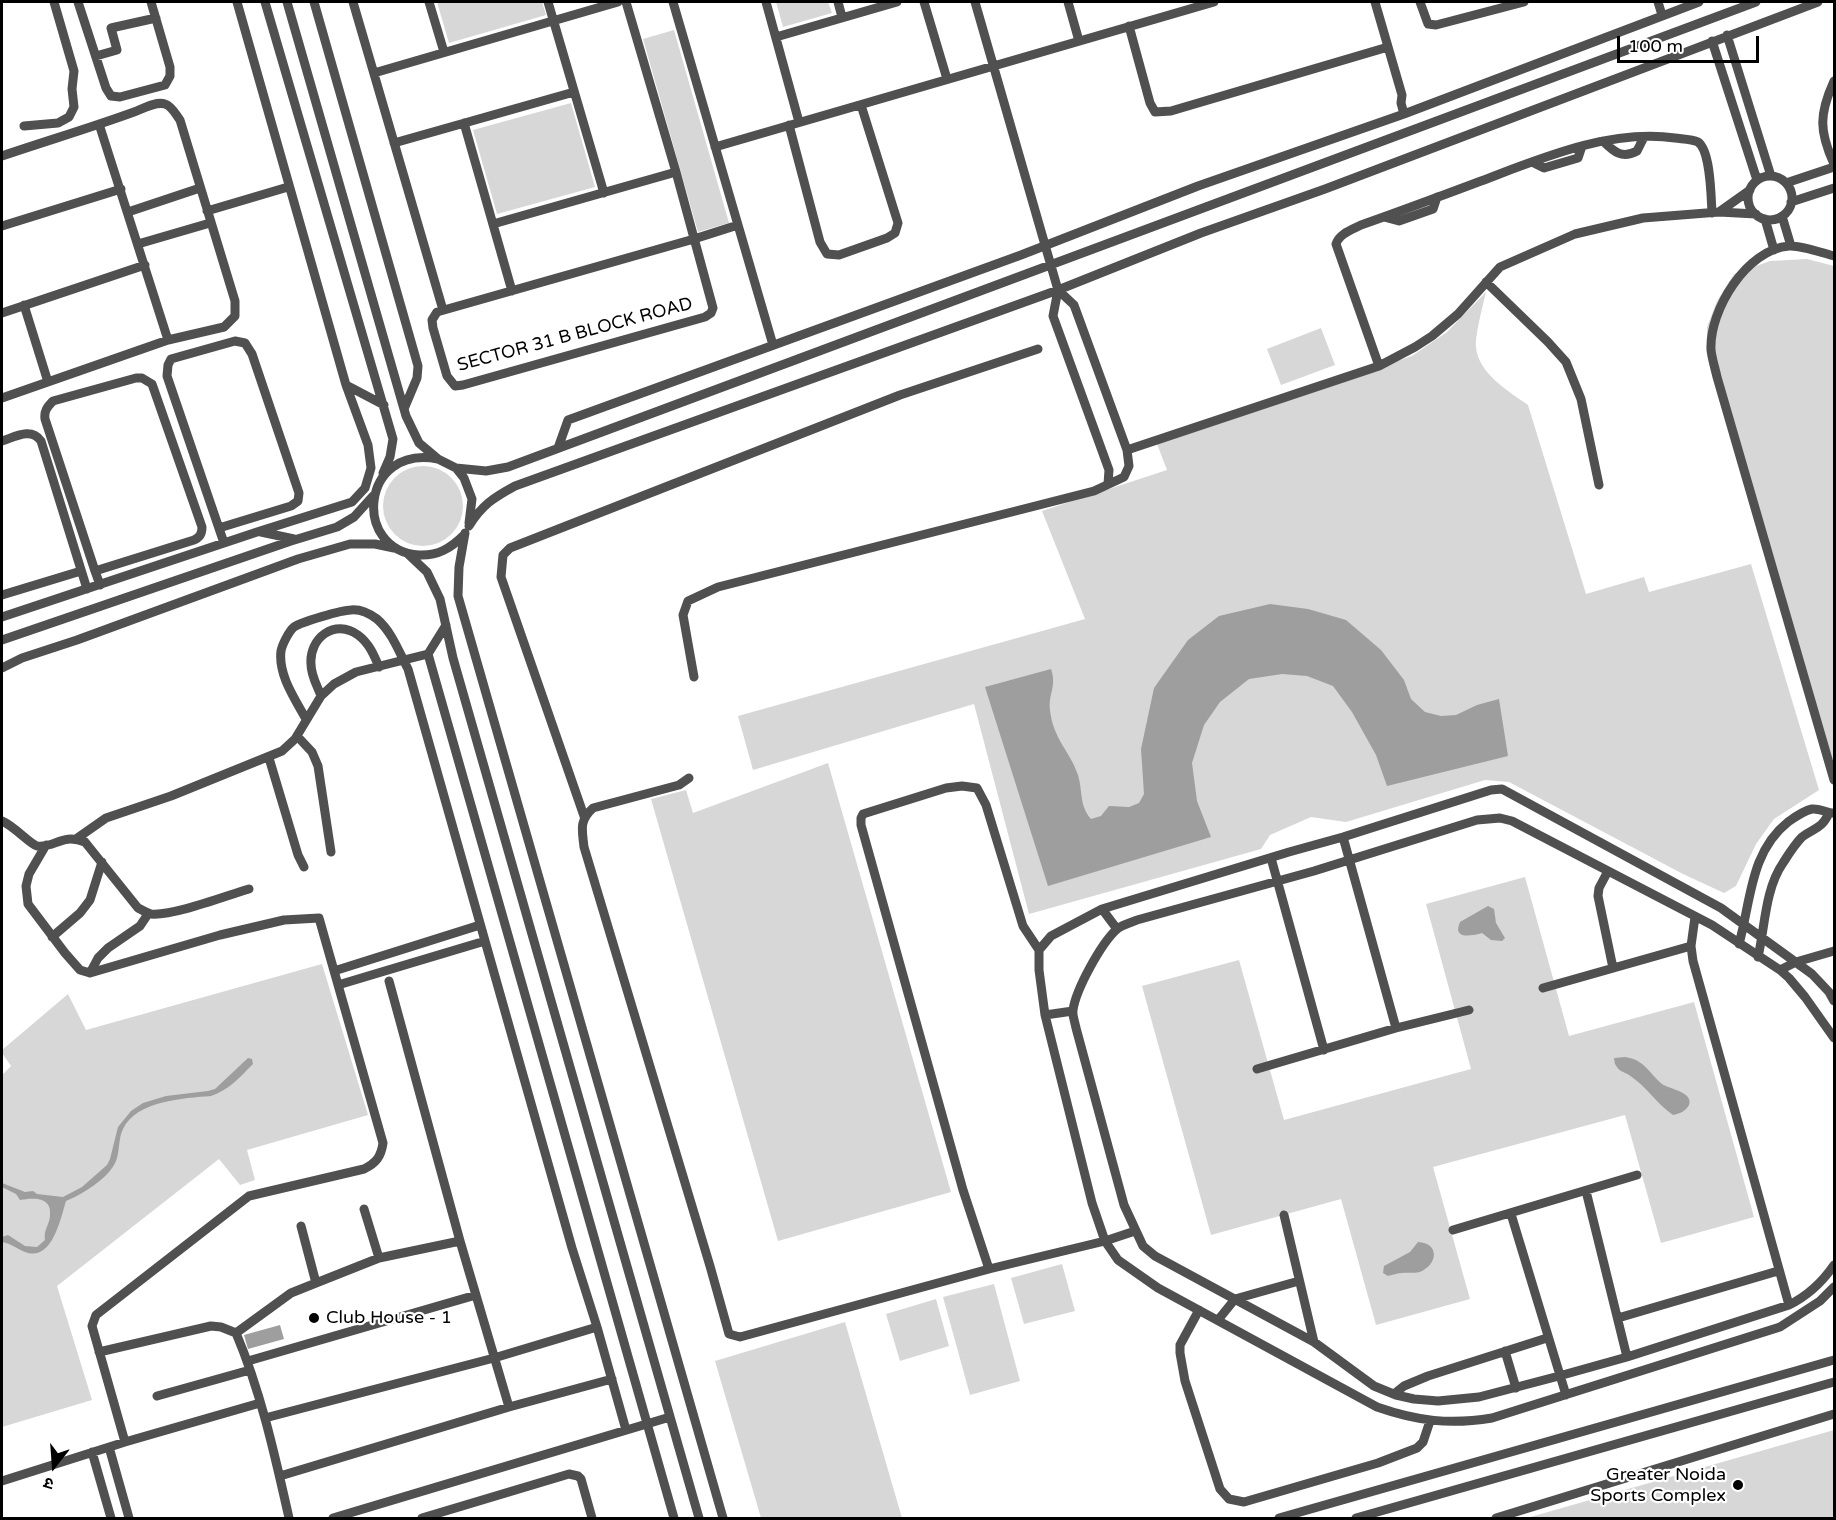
<!DOCTYPE html>
<meta charset="utf-8">
<style>
body{margin:0}
#map{position:relative;width:1836px;height:1520px;overflow:hidden;background:#fff;font-family:"Varela Round","Noto Sans Devanagari",sans-serif}
canvas{display:block}
.frame{position:absolute;inset:0;border:3px solid #000;pointer-events:none}
.north{position:absolute;left:24px;top:1436px;width:60px;height:60px;-webkit-text-stroke:4px #fff;paint-order:stroke;rotate:197deg;font-size:16px;font-weight:700;line-height:24px;text-align:center;color:#000}
.north::after{content:'';display:block;margin:auto;width:21px;height:27px;background:#000;clip-path:polygon(50% 0,100% 100%,50% 72%,0 100%)}
.scale{position:absolute;left:1617px;top:36px;width:142px;height:27px;box-sizing:border-box;border:3px solid #000;border-top:0;padding-left:8px;font-size:18px;line-height:21px;white-space:nowrap;color:#000;-webkit-text-stroke:4px #fff;paint-order:stroke}
</style>
<div id="map">
<canvas width="1836" height="1520"></canvas>
<div class="frame"></div>
<div class="north">उ</div>
<div class="scale">100 m</div>
</div>
<script>
const g = document.querySelector('canvas').getContext('2d');
g.lineJoin = 'round';
function paint(path, color) { g.fillStyle = color; g.fill(path, 'evenodd'); }
function trace(path, color, width, dash) { g.strokeStyle = color; g.lineWidth = width; g.lineCap = dash ? 'butt' : 'round'; g.setLineDash(dash || []); g.stroke(path); }
function label(font, color, halo, rows, align = 'center') {
  g.font = font + ' "Varela Round",sans-serif'; g.lineWidth = 4.5; g.setLineDash([]); g.textBaseline = 'middle'; g.strokeStyle = halo; g.fillStyle = color; for (const [text, x, y, turn = 0] of rows) {
    g.save(); g.translate(x, y); g.rotate((+turn || 0) * Math.PI / 180); g.textAlign = isNaN(turn) ? turn : align; if (halo) g.strokeText(text, 0, 0); g.fillText(text, 0, 0); g.restore();
  }
}
paint(new Path2D(`
 M437,2h105l4,13 -97,28z
 M776,2h52l4,11 -49,14z
 M674,30l55,193 -31,9 -55,-193z
 M571,103l24,84 -98,27 -24,-84z
 M1807,259l27,7v498l-127,-414v-23l10,-26 17,-27 36,-13z
 M1486,292c-3,13 -11,43 -10,55 2,26 32,44 52,58l58,189 58,-17 5,15 102,-28 68,226 -45,29 -18,25 -20,42 -12,7 -41,-19 -174,-92 -24,-2 -139,42 -35,-5 -41,18 -9,14 -232,65 -55,-210 -221,66 -15,-54 347,-97 -43,-108 125,-41 -10,-26 255,-88 35,-24z
 M1321,328l14,37 -54,20 -14,-36z
 M383 506a40 40 0 1 1 80 0a40 40 0 1 1-80 0Z
 M828,763l123,429 -173,49 -127,-442 35,-9 7,23z
 M1525,877l44,159 125,-34 60,215 -93,26 -36,-128 -192,52 37,132 -94,26 -35,-126 -130,36 -69,-249 97,-26 45,160 187,-51 -45,-165z
 M322,964l46,151 -121,35 8,30 -15,5 -21,-26 -162,127 35,114 -90,27v-352l9,-9 -9,-13v-3l66,-56 18,36z
 M1062,1264l13,47 -51,13 -13,-46z
 M994,1284l26,97 -50,14 -27,-98z
 M936,1299l13,47 -49,15 -14,-47z
 M845,1322l57,196h-141l-46,-157z
 M1834,1430v88h-307z`), '#d7d7d7');
paint(new Path2D(`
 M1270,604l38,5 38,11 35,30 23,30 7,19 14,13 16,4 15,-1 21,-10 22,-6 9,57 -121,30 -11,-31 -24,-43 -19,-26 -26,-10 -25,-2 -33,5 -29,23 -16,23 -12,38 5,38 14,36 -163,49 -63,-199 66,-18c6,18 -3,25 -1,41 3,29 20,41 28,65 5,17 1,30 13,44l10,-3 8,-10 20,1 10,-4 5,-9 -3,-45 13,-61 34,-48 31,-24z
 M1488,906l6,3 2,14 9,15 -3,3 -11,-1 -9,-7c-10,3 -30,7 -22,-11z
 M1625,1057c20,3 23,15 37,27 7,5 32,8 27,21 -3,6 -10,9 -16,10 -16,-11 -27,-29 -44,-40 -4,-3 -9,-3 -12,-8 -3,-4 -2,-4 -3,-9z
 M248,1058l4,1 1,5c-13,13 -24,26 -42,32 -27,2 -75,5 -88,33 -5,10 -3,22 -7,32 -7,17 -33,33 -50,40 -5,16 -13,58 -38,52 -10,-3 -17,-10 -26,-11v-5l6,-2 17,11 12,1 8,-7c-2,-10 5,-16 5,-25 2,-19 -18,-17 -30,-15l-4,-6 -14,-7v-4l23,9 8,-1 4,3 26,3 19,-10 25,-22 3,-6 8,-32 13,-16 12,-8 23,-7 42,-5 7,-2z
 M1418,1242c21,1 20,21 4,29 -6,3 -13,1 -20,2 -5,0 -9,2 -14,3l-5,-3 1,-7 26,-14z
 M280,1325l4,14 -36,10 -4,-14z`), '#9e9e9e');
trace(new Path2D(`
 M78,2l28,86 5,8 9,1 45,-12 5,-9v-9l-19,-65
 M265,2l128,437 -3,18 -7,16
 M287,2l119,414 13,27 19,16 18,9 8,10 8,21 -3,24
 M314,2l104,364 -1,12 -13,31
 M353,2l90,308
 M429,2l15,50
 M548,2l56,191
 M626,2l50,170 37,136 -2,5 -6,4 -242,68 -8,1 -8,-10 -14,-48 -1,-8 5,-8 257,-73 44,-14
 M673,2l100,343
 M766,2l33,120
 M838,2l4,15
 M924,2l23,77
 M975,2l83,288 -5,26 56,154 -1,14
 M1068,2l11,39
 M1375,2l27,93 -1,8 3,11
 M1420,2l8,22 8,1 88,-23
 M1658,2l4,13
 M1129,26l21,77 5,9 16,-1 217,-64
 M1727,35l44,141
 M776,37l121,-35
 M1712,41l45,139
 M96,56l21,-6 -6,-22 45,-10
 M374,73l244,-71
 M1834,81c-15,33 -15,50 0,83
 M464,123l48,168
 M99,124l69,216
 M789,125l31,117 7,12 12,1 48,-17 8,-5 3,-10 -37,-118
 M24,126l34,-3 11,-6 5,-10 -2,-18 2,-18 -20,-69
 M1603,141c11,11 19,18 34,10l7,-14
 M394,143l180,-51
 M715,147l499,-145
 M2,156c44,-15 88,-28 132,-44 8,-3 22,-11 31,-8 7,2 11,11 15,16l55,181v15l-11,11 -56,13 -166,58
 M1532,162l12,6 34,-10 4,-12
 M1748 198a22 22 0 1 1 44 0a22 22 0 1 1-44 0Z
 M1786,183l48,-16
 M1791,202l43,-14
 M207,211l81,-24
 M128,212l72,-24
 M1719,212l31,-22
 M1782,216l9,30
 M1384,217l15,4 34,-12 4,-12
 M1765,219l9,31
 M493,224l183,-52
 M2,226l119,-37
 M138,244l72,-21
 M1834,256c-12,-3 -33,-11 -45,-10 -42,3 -80,64 -78,104 1,9 4,18 6,27l117,403
 M1486,282l62,60 18,20 15,37 18,86
 M24,305l24,77
 M2,313l143,-48
 M1379,366l-43,-122c3,-10 15,-14 25,-19 40,-14 80,-29 120,-44 61,-23 128,-52 194,-43 7,1 17,1 23,4 13,9 13,56 14,71
 M346,385l38,20
 M2,441c13,-4 29,-14 39,0l46,148
 M558,448l10,-28 453,-165 177,-69 206,-72 295,-112
 M1127,450l252,-84 36,-19 17,-11 26,-22 42,-47 75,-33 68,-16 76,-6 37,2
 M438,459c-78,-15 -86,92 -19,96 19,1 32,-7 45,-20
 M456,468l30,3 22,-4 1248,-465
 M469,526c13,-21 24,-28 46,-40l543,-196 143,-57 124,-44 493,-187
 M219,528l72,-22 7,-5 1,-8 -47,-139 -7,-11 -10,-2 -64,18 -3,6 -1,11 57,167
 M261,532l33,7
 M465,533l-6,34 -1,29 265,922
 M408,554l19,18 13,27 13,59 246,860
 M95,571l99,-31c6,-3 8,-6 8,-13l-50,-143 -10,-6h-6l-83,23c-6,6 -9,10 -8,18l50,152 5,14
 M2,595l79,-24
 M2,617l255,-85 95,-30 13,-14 6,-20 -3,-23 -22,-60 -109,-383
 M446,625l-18,29 246,864
 M2,640l289,-99 46,-14 17,-10 19,-21
 M2,668l20,-10 55,-18 221,-81 52,-15h25l19,4
 M694,677l-11,-62 5,-14 30,-14 376,-96 30,-14 5,-11 -2,-16 -53,-145 -16,-15
 M321,696c-4,-11 -10,-20 -10,-32 -2,-26 24,-46 47,-29 11,8 16,20 21,32
 M306,719c-11,-20 -28,-44 -25,-68 1,-6 8,-20 13,-24 7,-5 48,-17 57,-17 9,-1 19,4 26,9 15,13 22,33 31,50l164,579 25,79 29,103
 M297,736l15,16 6,14 13,86
 M269,758l29,97 6,12
 M689,778l-10,7 -86,23c-14,13 -11,21 -9,39l126,419 19,68 11,3 249,-68 116,-28 30,-10
 M584,816l-83,-239 2,-22 7,-7 390,-153 138,-46
 M2,821c12,5 28,23 35,25 19,2 24,-13 48,-4l53,66c5,2 8,5 13,6 23,2 74,-18 98,-25
 M1343,837l53,191
 M76,839l30,-21 65,-22 111,-45 13,-12 26,-43 13,-12 22,-12 72,-18
 M46,845l-17,29 -3,12 2,18 37,49 15,17 10,3 130,-38 64,-15 35,-2 64,225c-2,14 -7,20 -19,26l-115,27 -153,119 -4,11 33,116
 M1271,858l53,192
 M1608,871l-9,17 -1,8 15,72
 M1102,909l15,20
 M1695,917l-4,29 2,15 96,344
 M52,937l28,-24 10,-13 12,-38
 M1739,944c12,-43 11,-92 49,-122 7,-5 15,-11 24,-13 7,-1 15,4 22,4
 M1758,957c7,-30 7,-68 25,-94 5,-8 12,-19 19,-26 13,-10 19,-7 27,-24
 M1780,970l16,-8 38,-11
 M334,971l146,-46
 M90,973l8,-15 10,-10 32,-22 8,-12
 M389,981l71,260 49,166
 M338,985l147,-44
 M1543,988l148,-42
 M1834,1001l-5,-9 -17,-18 -91,-66 -219,-119 -11,1 -148,47 -54,15 -187,57 -51,27 -12,14v20l6,45 47,188 13,38 13,19 40,28 219,119c40,14 73,18 115,11l288,-91 40,-26 14,-14
 M1045,1015l28,-4
 M1834,1038l-29,-41 -16,-19 -9,-8 -68,-45 -200,-104 -12,-3 -23,2 -163,51 -177,49c-6,3 -16,5 -21,10 -15,14 -40,59 -43,80 -1,5 2,12 3,18l48,177 19,41 12,10 159,86 60,44 22,9 18,4 24,2 41,-4 80,-21 68,-19 162,-52c18,-9 34,-24 45,-40
 M1257,1069l139,-41 73,-18
 M1586,1191l41,166
 M364,1209l15,49
 M1511,1214l55,181
 M1284,1215l30,127
 M301,1226l15,57
 M1453,1230l184,-55
 M989,1269l-26,-79 -102,-365v-7l2,-4 83,-26 16,-2 15,2 9,17 37,121 16,24
 M1199,1310l-19,35v8l5,28 35,108 9,10 15,3 134,-39 39,-15 6,-6 7,-21
 M1618,1318l160,-47
 M1218,1320l17,-21 64,-18
 M236,1333l55,-40 25,-10 63,-25 81,-17
 M1505,1351l11,37
 M99,1352l112,-26 10,1 15,6c25,59 39,123 53,185
 M248,1361l228,-66
 M1394,1394l10,-8 24,-10 119,-38
 M157,1396l93,-26
 M265,1418l229,-60 103,-31
 M109,1447l20,71
 M92,1452l19,66
 M280,1476l229,-69 103,-28
 M2,1481l123,-39 135,-39
 M333,1518l337,-101
 M422,1518l147,-44 9,2 3,3 11,39
 M1279,1518l555,-158
 M1356,1518l478,-136
 M1496,1518l338,-104`), '#505050', 9);
for (const [x, y, r, color] of [
 [314,1318,6,"#000"],
 [1738,1485,6,"#000"]
]) { const dot = new Path2D(); dot.arc(x, y, r, 0, 2 * Math.PI); g.fillStyle = color; g.fill(dot); trace(dot, '#fff', 2); }
label('18px', '#000', '#fff', [
 ["SECTOR 31 B BLOCK ROAD",575,335,-15]
]);
label('18px', '#000', '#fff', [
 ["Club House - 1",326,1318],
 ["Greater Noida",1726,1475,"right"],
 ["Sports Complex",1726,1496,"right"]
], 'left');
</script>
